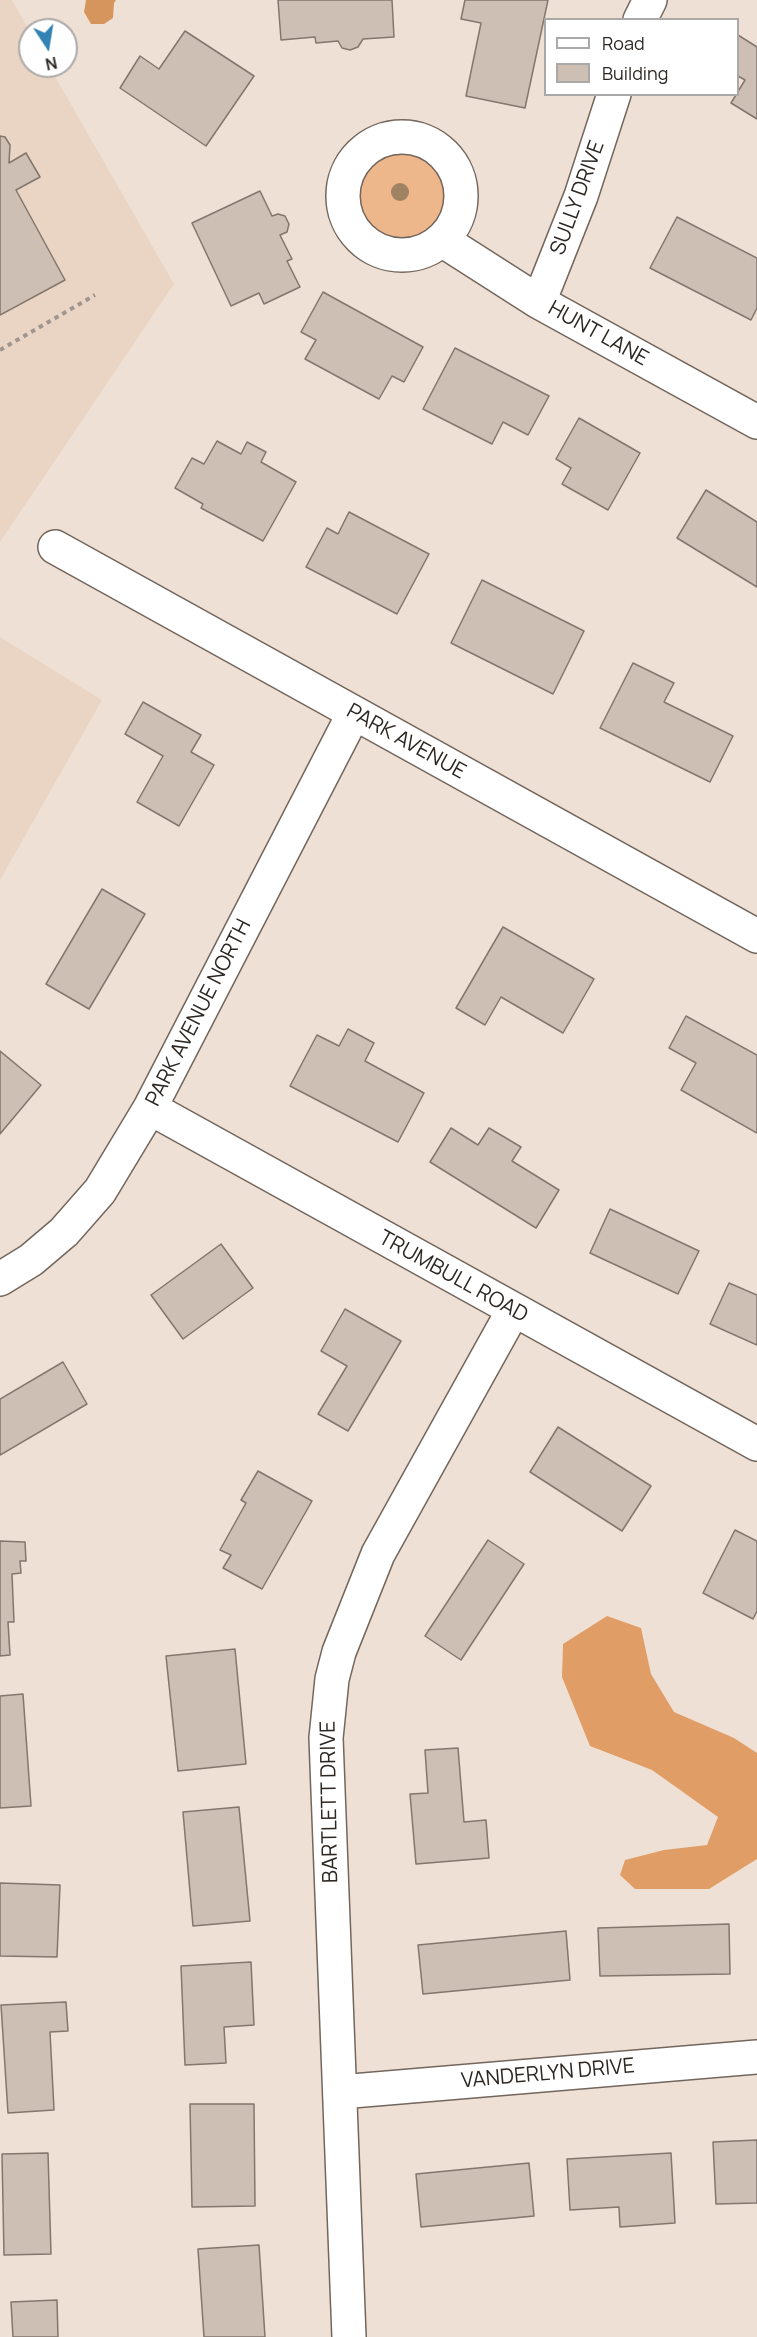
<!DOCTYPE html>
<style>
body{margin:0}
#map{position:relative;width:757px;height:2337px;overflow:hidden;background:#efe0d5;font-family:Manrope,sans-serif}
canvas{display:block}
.legend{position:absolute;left:544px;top:18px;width:195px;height:78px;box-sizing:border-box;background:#fff;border:2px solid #aba9a7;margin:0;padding:8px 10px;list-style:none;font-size:18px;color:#2c2723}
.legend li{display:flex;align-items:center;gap:12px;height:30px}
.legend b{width:30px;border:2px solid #aba9a7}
.north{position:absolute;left:18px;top:18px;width:60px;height:60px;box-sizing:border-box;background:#fff;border:2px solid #aba9a7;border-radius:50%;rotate:168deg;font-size:16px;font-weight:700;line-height:24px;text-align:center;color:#2c2723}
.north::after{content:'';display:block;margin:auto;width:21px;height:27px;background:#3382b4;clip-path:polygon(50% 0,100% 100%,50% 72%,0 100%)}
</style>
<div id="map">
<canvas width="757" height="2337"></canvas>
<ul class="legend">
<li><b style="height:8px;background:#fff"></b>Road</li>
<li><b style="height:16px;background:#cdbfb4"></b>Building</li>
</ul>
<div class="north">N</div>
</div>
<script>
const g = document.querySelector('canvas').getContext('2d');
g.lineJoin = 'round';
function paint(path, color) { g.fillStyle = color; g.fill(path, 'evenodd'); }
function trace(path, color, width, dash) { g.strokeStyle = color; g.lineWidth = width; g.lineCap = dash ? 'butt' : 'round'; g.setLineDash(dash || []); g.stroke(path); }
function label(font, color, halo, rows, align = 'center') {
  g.font = font + ' Manrope,sans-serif'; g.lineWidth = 6; g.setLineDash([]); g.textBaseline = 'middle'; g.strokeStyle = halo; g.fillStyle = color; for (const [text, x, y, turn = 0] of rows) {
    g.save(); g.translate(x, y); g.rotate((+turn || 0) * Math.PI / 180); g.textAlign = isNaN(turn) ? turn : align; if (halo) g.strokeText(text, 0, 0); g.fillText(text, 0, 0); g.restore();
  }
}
paint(new Path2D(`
 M0,0h12l18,32v34h19l125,218 -174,258z
 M0,637l102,63 -102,180z`), '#ead5c4');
paint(new Path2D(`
 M343 196a59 59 0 1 1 118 0a59 59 0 1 1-118 0Z`), '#edb78b');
paint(new Path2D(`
 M607,1616l34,12 10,46 23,38 60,26 23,15v106l-48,30h-74l-15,-14 5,-15 39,-10 43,-5 11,-28 -66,-47 -62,-24 -28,-69 1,-33z`), '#e09e66');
paint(new Path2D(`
 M86,0h30l-2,3 -1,15 -9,6h-13l-7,-12z`), '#d6955d');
const building = new Path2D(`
 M278,0h114l2,37 -31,2 -5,8 -8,3 -8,-2 -4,-7 -22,2 -1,-6 -34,3z
 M465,0h83l-23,108 -59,-12 15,-73 -20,-4z
 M185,31l69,45 -48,70 -86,-58 20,-32 19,13z
 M738,35l19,12v72l-26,-16 14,-23 -7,-4z
 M0,136l5,1 5,8 -1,18 17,-10 14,24 -24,13 49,90 -65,35z
 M260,191l12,25 6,-2 7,2 4,8 -2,8 -7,3 12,24 -5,2 13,26 -36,17 -5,-11 -28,13 -39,-83z
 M677,217l80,41v50l-6,12 -101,-52z
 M323,292l100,55 -19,35 -12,-6 -13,23 -74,-40 11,-19 -15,-8z
 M455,348l94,48 -21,39 -25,-13 -11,22 -69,-35z
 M579,418l61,35 -32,57 -46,-26 9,-16 -15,-9z
 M217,441l24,13 6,-12 19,10 -5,10 35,20 -33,59 -62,-33 2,-4 -28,-16 17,-30 12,6z
 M706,490l51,32v65l-80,-49z
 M349,512l80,42 -32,60 -91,-47 21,-39 11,6z
 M482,580l102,51 -31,63 -102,-51z
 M633,663l41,20 -10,19 69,34 -23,46 -110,-54z
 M143,702l58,33 -10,17 23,13 -35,61 -42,-24 26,-46 -38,-22z
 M102,889l43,25 -56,95 -43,-25z
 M503,927l91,52 -31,54 -62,-36 -16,28 -29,-17z
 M686,1016l71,39v78l-76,-43 15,-27 -27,-15z
 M348,1029l26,14 -9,18 59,32 -26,49 -108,-56 27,-51 22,11z
 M0,1051l41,34 -41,49z
 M451,1128l27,17 11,-17 32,19 -9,14 47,29 -23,38 -106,-66z
 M610,1209l89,42 -21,43 -88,-41z
 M221,1244l32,44 -70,51 -32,-44z
 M729,1283l28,12v50l-47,-21z
 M345,1309l56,32 -53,90 -30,-17 29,-48 -26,-15z
 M63,1362l24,42 -87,51v-56z
 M558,1427l93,59 -29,45 -92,-59z
 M258,1471l54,30 -50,88 -39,-21 8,-13 -11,-5 26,-47 -5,-3z
 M735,1530l22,11v70l-4,8 -50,-26z
 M488,1540l36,24 -63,96 -36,-24z
 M0,1541l25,1 1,19h-6l1,12 -9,1 2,48h-6l2,33 -10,1z
 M235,1649l11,115 -68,7 -12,-115z
 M23,1694l8,112 -31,2v-112z
 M458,1748l6,74 22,-2 3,38 -73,6 -6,-70 18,-1 -3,-43z
 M239,1807l11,114 -57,5 -10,-114z
 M0,1883l60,2 -3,72 -57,-1z
 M729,1924l1,50 -130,2 -2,-48z
 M566,1931l4,49 -147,14 -5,-49z
 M251,1962l3,63 -30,2 2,36 -41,2 -4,-99z
 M66,2002l2,29 -18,1 4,78 -46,3 -7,-108z
 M190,2104h64l1,102 -63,1z
 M757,2140v63l-41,1 -3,-62z
 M48,2153l3,101 -47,1 -2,-101z
 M671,2153l4,70 -55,4 -1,-20 -49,3 -3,-51z
 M529,2163l5,53 -113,11 -5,-53z
 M259,2245l6,92h-61l-6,-88z
 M57,2300l1,37h-45l-2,-35z`);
paint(building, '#cdbfb4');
trace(building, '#83766c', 1.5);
const minor = new Path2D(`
 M640,20l10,-20
 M343 196a59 59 0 1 1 118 0a59 59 0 1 1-118 0Z
 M442,240l97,62 218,120
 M539,302l42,-106 33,-102
 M55,547l702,389
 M150,1108l607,336
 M0,1279l31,-19 33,-28 36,-41 50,-83 204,-395
 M340,2092l417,-35
 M349,2337l-23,-599 6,-59 7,-27 39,-98 135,-243`);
trace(minor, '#73665c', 36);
trace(new Path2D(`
 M0,350l95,-55`), '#a1968e', 4, [4.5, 4.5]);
trace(minor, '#fff', 33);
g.fillStyle = '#a08264';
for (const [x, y] of [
 [400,192]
]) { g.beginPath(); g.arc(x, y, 9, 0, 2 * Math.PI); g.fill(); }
label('21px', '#2c2723', '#fff', [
 ["SULLY DRIVE",578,198,-70],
 ["HUNT LANE",598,334,29],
 ["PARK AVENUE",406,742,29],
 ["PARK AVENUE NORTH",199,1013,-63],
 ["TRUMBULL ROAD",453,1277,29],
 ["BARTLETT DRIVE",330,1802,-91],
 ["VANDERLYN DRIVE",548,2074,-5]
]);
</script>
